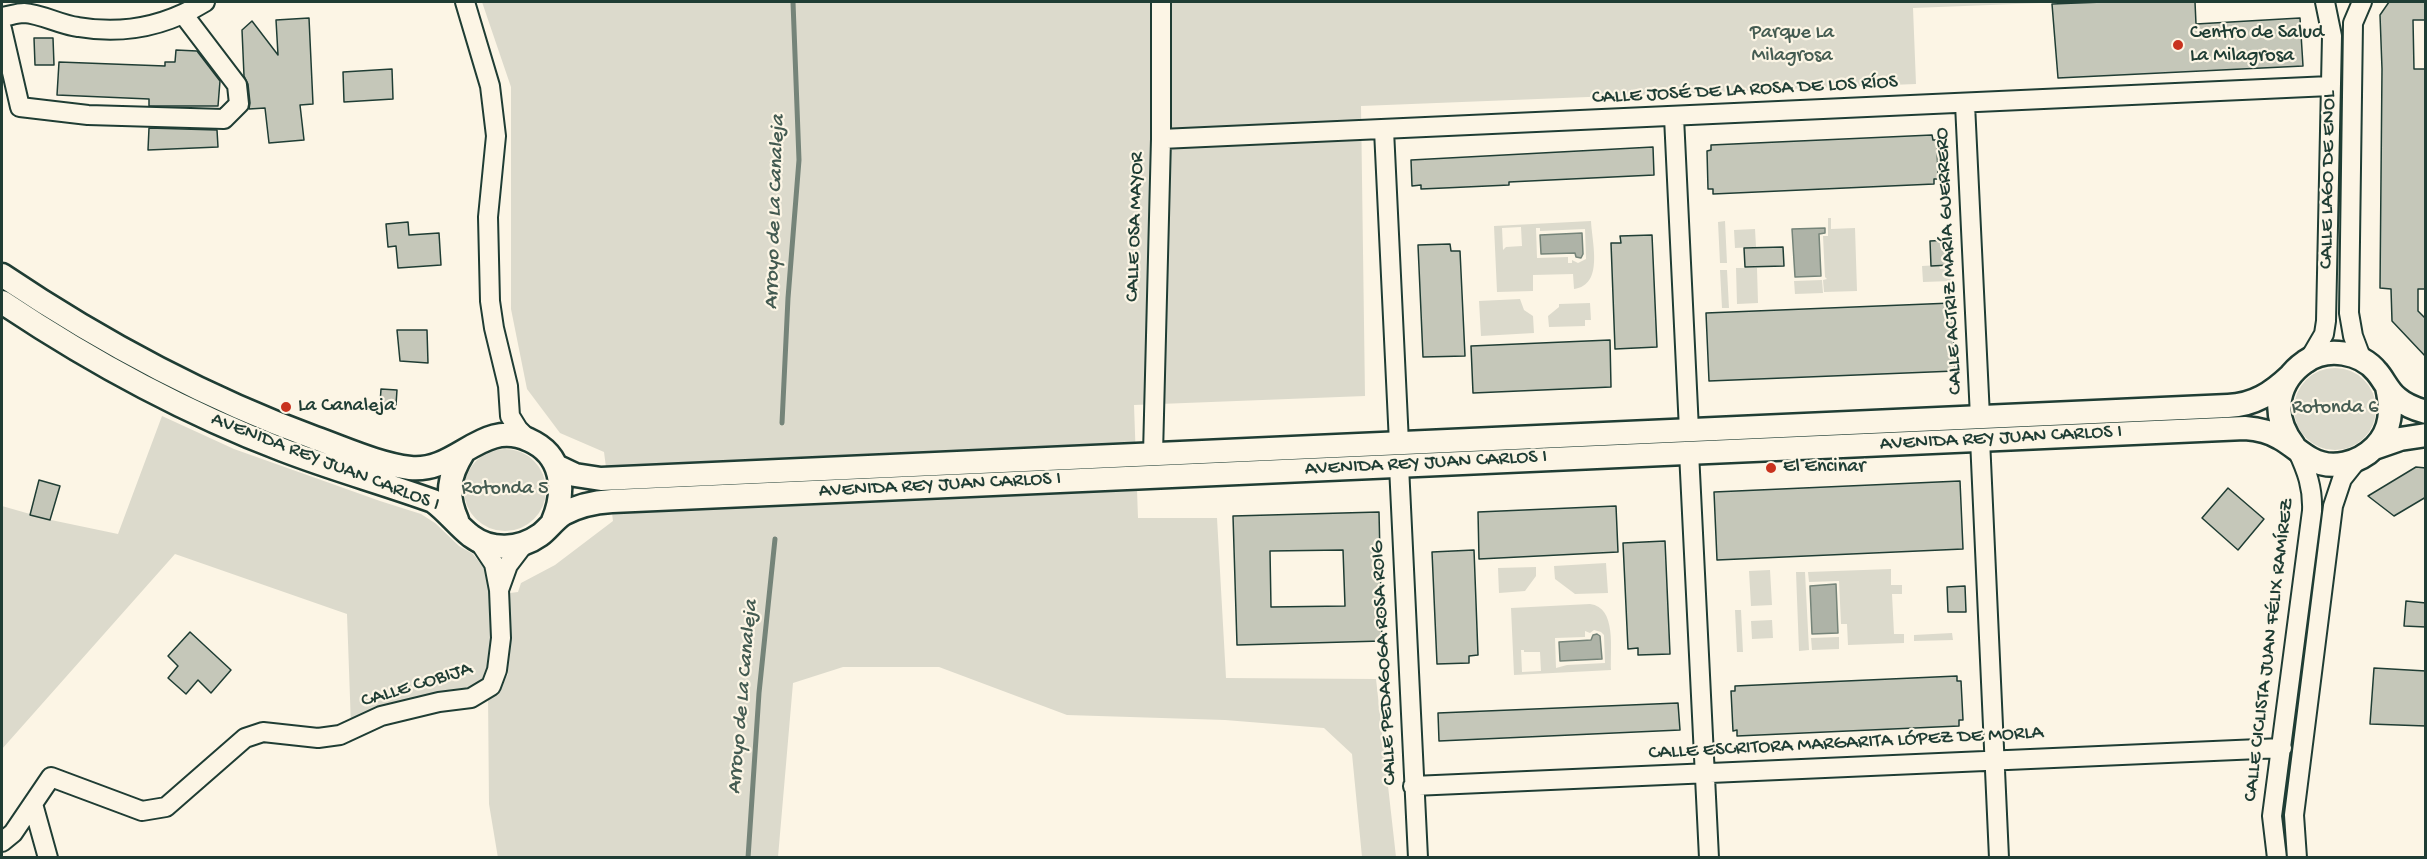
<!DOCTYPE html>
<meta charset="utf-8">
<style>
body{margin:0}
#map{position:relative;width:2427px;height:859px;overflow:hidden;background:#fcf5e5;font-family:"Gochi Hand",sans-serif}
canvas{display:block}
.frame{position:absolute;inset:0;border:3px solid #1f3d34;pointer-events:none}
</style>
<div id="map">
<canvas width="2427" height="859"></canvas>
<div class="frame"></div>
</div>
<script>
const g = document.querySelector('canvas').getContext('2d');
g.lineJoin = 'round';
function paint(path, color) { g.fillStyle = color; g.fill(path, 'evenodd'); }
function trace(path, color, width, dash) { g.strokeStyle = color; g.lineWidth = width; g.lineCap = dash ? 'butt' : 'round'; g.setLineDash(dash || []); g.stroke(path); }
function label(font, color, halo, rows, align = 'center') {
  g.font = font + ' "Gochi Hand",sans-serif'; g.lineWidth = 4.5; g.setLineDash([]); g.textBaseline = 'middle'; g.strokeStyle = halo; g.fillStyle = color; for (const [text, x, y, turn = 0] of rows) {
    g.save(); g.translate(x, y); g.rotate((+turn || 0) * Math.PI / 180); g.textAlign = isNaN(turn) ? turn : align; if (halo) g.strokeText(text, 0, 0); g.fillText(text, 0, 0); g.restore();
  }
}
paint(new Path2D(`
 M482,2h1559v1l-128,5 3,76 -555,22 4,290 -231,9 4,113h79l9,160 150,1 20,178h-34l-10,-103 -28,-26 -99,-8 -158,-5 -128,-48h-96l-50,16 -15,174 -280,1 -9,-54 -1,-109 11,-5 9,-16 2,-81 8,-1 3,-9 34,-18 58,-44 -9,-69 -44,-19 -33,-44 -16,-80v-222z
 M1828,218h3v11l24,-1 2,63 -33,1 -1,-12 4,-1 -2,-2 -2,-41h5z
 M1591,221c1,22 13,64 -17,68l-1,-15 -40,1v16l-36,1 -3,-66zM1521,227l1,19 -16,1 -3,3 -1,-22zM1536,228h4v3l45,-2 1,30 -8,4 -6,-3v3h-4v-6l-31,1z
 M1725,221l2,42h-7l-2,-41z
 M1755,229l1,18 -21,1 -1,-18z
 M1939,265l1,4 10,-1 1,13 -28,1 -1,-16z
 M1736,268h21l1,35 -21,1z
 M1720,270h7l2,38h-7z
 M1822,280l1,13 -28,1 -1,-13z
 M1520,299l4,11 9,6 1,17 -53,3 -2,-35z
 M1590,303l1,17h-6v6l-36,1 -1,-11 11,-9v-3z
 M2294 409a41 41 0 1 1 82 0a41 41 0 1 1-82 0Z
 M162,416l72,33 146,52 41,13 14,9 24,23 14,8 14,18 2,9 2,84 -9,18 -10,7 -121,36 -4,-112 -172,-60 -173,195v-243l49,14 67,14z
 M464 490a41 41 0 1 1 82 0a41 41 0 1 1-82 0Z
 M1606,563l2,30 -33,1 -20,-15 -1,-13z
 M1536,567v9l-11,15 -26,2 -1,-25z
 M1891,569v16h11v9h-10l2,40h10v9l-56,2 -1,-21h-6l-2,-43 -30,1 -1,-10z
 M1770,570l2,35 -21,1 -2,-35z
 M1796,572h9l4,78 -10,1z
 M1590,604c27,3 20,46 21,66l-97,5 -3,-67zM1594,630l7,2 3,3 1,28 -38,2 -11,3 -1,-30 30,-1v-6l5,2zM1521,650h3v2h16l1,19 -19,1z
 M1735,610h6l2,42h-6z
 M1772,620l1,18 -21,1 -1,-18z
 M1952,633l1,7 -39,1v-6z
 M1839,637v12l-27,1 -1,-12z`), '#dcdacc');
const water = new Path2D(`
 M1825,228v5l-6,1 2,42 -26,1 -3,-48z
 M1582,233l1,21 -2,4 -5,-1 -1,-4 -34,1 -1,-19z
 M1836,584l2,49 -26,1 -2,-48z
 M1597,634l3,2 2,23 -42,2 -1,-19 32,-2 2,-5z`);
paint(water, '#aeb3a7');
trace(water, '#758479', 1.5);
trace(new Path2D(`
 M782,423l6,-125 11,-138 -6,-158
 M748,858l11,-165 16,-154`), '#758479', 5);
const building = new Path2D(`
 M2103,2h92l1,22 104,-6 3,48 -245,12 -6,-74z
 M2389,2h37v18h-13l1,49h12v220h-8v22l8,8v38l-34,-36 -1,-32 -11,-1 2,-219 -2,-54z
 M309,18l4,86 -13,1 4,35 -35,3 -4,-35 -16,1 1,-6 -2,-19 -4,-8 -2,-46 10,-9 26,34 -2,-35z
 M34,38h19l1,27h-19z
 M176,50l21,1 23,30 -2,25h-69v-7l-92,-4 2,-33 106,4v-4h10z
 M392,69l1,30 -49,3 -1,-30z
 M149,128l68,2 1,17 -70,3z
 M1932,135l1,5h4l1,39h-4v5l-221,10v-5h-5l-1,-38 4,-1v-5z
 M1653,147l1,28 -145,7v3l-65,3 -23,1v-4l-9,1 -1,-26z
 M408,222l1,13 30,-2 2,32 -43,3 -2,-22 -8,1 -2,-23z
 M1652,235l5,112 -42,2 -4,-106h10l-1,-7z
 M1949,240l1,25 -19,1 -1,-25z
 M1450,244l1,7h9l5,105 -42,1 -5,-112z
 M1783,247l1,19 -39,1 -1,-19z
 M1952,303l3,68 -246,10 -3,-68z
 M397,330h30l1,33 -28,-2z
 M1610,340l1,47 -138,6 -2,-47z
 M381,389l16,1 -1,15 -16,-1z
 M2416,467l10,1v29l-32,19 -26,-20z
 M39,480l21,6 -10,34 -20,-5z
 M1960,481l3,68 -246,11 -3,-68z
 M2228,488l36,31 -26,31 -36,-32z
 M1616,506l2,46 -139,7 -1,-47z
 M1379,512l3,129 -145,4 -4,-129zM1343,550l2,56 -74,1 -1,-56z
 M1665,541l5,113 -32,1v-7l-10,1 -5,-106z
 M1474,550l4,105 -9,1v7l-32,1 -5,-112z
 M1965,586l1,26h-18l-1,-25z
 M2406,601l20,2v24l-22,-1z
 M190,632l41,38 -20,23 -13,-13 -12,14 -18,-16 10,-12 -10,-10z
 M2374,668l52,3v55l-56,-2z
 M1957,676v5h4l2,39h-4v6l-222,10v-6l-4,1 -2,-40h4v-5z
 M1678,703l2,27 -241,11 -1,-28z`);
paint(building, '#c5c7b9');
trace(building, '#1f3d34', 1.5);
const minor = new Path2D(`
 M465,2l25,84 6,50 -8,81 2,84 4,27 14,58 2,30 8,13 11,11
 M2362,2l-9,21 -4,290 4,23 9,24
 M2,17c7,-1 15,-4 22,-4 18,1 36,12 54,14 46,8 88,-1 127,-25
 M2,29l18,78 68,8 136,4 15,-15 -2,-19 -54,-71
 M1965,104l15,313
 M1674,117l15,313
 M1384,130l15,313
 M1161,139l1169,-53
 M2310,358l14,-24 2,-13 6,-285 -7,-34
 M1980,439l19,419
 M1689,452l20,406
 M1153,454l8,-315v-137
 M1399,466l19,392
 M499,590l9,-25 16,-21
 M1413,786l869,-38
 M33,804l15,54
 M2,842l11,-9 38,-56 91,34 24,-4 79,-69 18,-6 55,6 22,-3 41,-19 58,-14 32,-4 20,-12 6,-16 4,-32 -2,-48 -5,-26 -16,-24
 M2277,858l-5,-42 40,-305c1,-23 -5,-40 -15,-61
 M2297,858l-3,-43 39,-309 9,-27 16,-20`);
const major = new Path2D(`
 M2,275c98,66 202,122 313,163 31,11 63,26 95,30 47,5 72,-50 119,-28 34,15 37,50 24,81
 M2,302c88,59 182,110 281,148 49,19 100,33 150,51 14,10 24,24 38,35 20,15 48,14 69,-1 8,-6 14,-15 23,-21 16,-9 32,-12 49,-13l1633,-73c13,1 24,3 35,10 11,6 20,15 31,21 21,12 48,4 64,-12 17,-17 17,-38 12,-60
 M2294,446c-10,-13 -17,-30 -14,-47 3,-16 12,-28 25,-37 22,-16 56,-10 72,10 7,8 11,19 20,26 8,7 18,11 29,14
 M2374,448l26,-9 26,-4
 M556,466l19,9 26,4 1627,-73c26,-1 44,-13 62,-30
 M457,520c-11,-25 -9,-43 6,-67`);
trace(minor, '#1f3d34', 22);
trace(major, '#1f3d34', 27);
trace(minor, '#fcf5e5', 18);
trace(major, '#fcf5e5', 22);
for (const [x, y, r, color] of [
 [2178,45,6,"#c8321e"],
 [286,407,6,"#c8321e"],
 [1771,468,6,"#c8321e"]
]) { const dot = new Path2D(); dot.arc(x, y, r, 0, 2 * Math.PI); g.fillStyle = color; g.fill(dot); trace(dot, '#fcf5e5', 2); }
label('20px', '#455c52', '#fcf5e5', [
 ["Parque La",1792,34],
 ["Milagrosa",1792,57],
 ["Rotonda 6",2335,409],
 ["Rotonda 5",505,490]
]);
label('20px', '#1f3d34', '#fcf5e5', [
 ["Centro de Salud",2190,34],
 ["La Milagrosa",2190,57],
 ["La Canaleja",298,407],
 ["El Encinar",1783,468]
], 'left');
label('20px', '#1f3d34', '#fcf5e5', [
 ["CALLE JOSÉ DE LA ROSA DE LOS RÍOS",1745,91,-3],
 ["CALLE LAGO DE ENOL",2329,180,-89],
 ["CALLE OSA MAYOR",1136,227,-88],
 ["CALLE ACTRIZ MARÍA GUERRERO",1950,261,-93],
 ["AVENIDA REY JUAN CARLOS I",2001,439,-3],
 ["AVENIDA REY JUAN CARLOS I",325,463,21],
 ["AVENIDA REY JUAN CARLOS I",1426,464,-3],
 ["AVENIDA REY JUAN CARLOS I",940,486,-3],
 ["CALLE CICLISTA JUAN FÉLIX RAMÍREZ",2270,650,-83],
 ["CALLE PEDAGOGA ROSA ROIG",1385,663,-93],
 ["CALLE COBIJA",417,686,-17],
 ["CALLE ESCRITORA MARGARITA LÓPEZ DE MORLA",1846,744,-3]
]);
label('italic 21px', '#435a51', '#fcf5e5', [
 ["Arroyo de La Canaleja",776,212,-88],
 ["Arroyo de La Canaleja",744,697,-85]
]);
</script>
